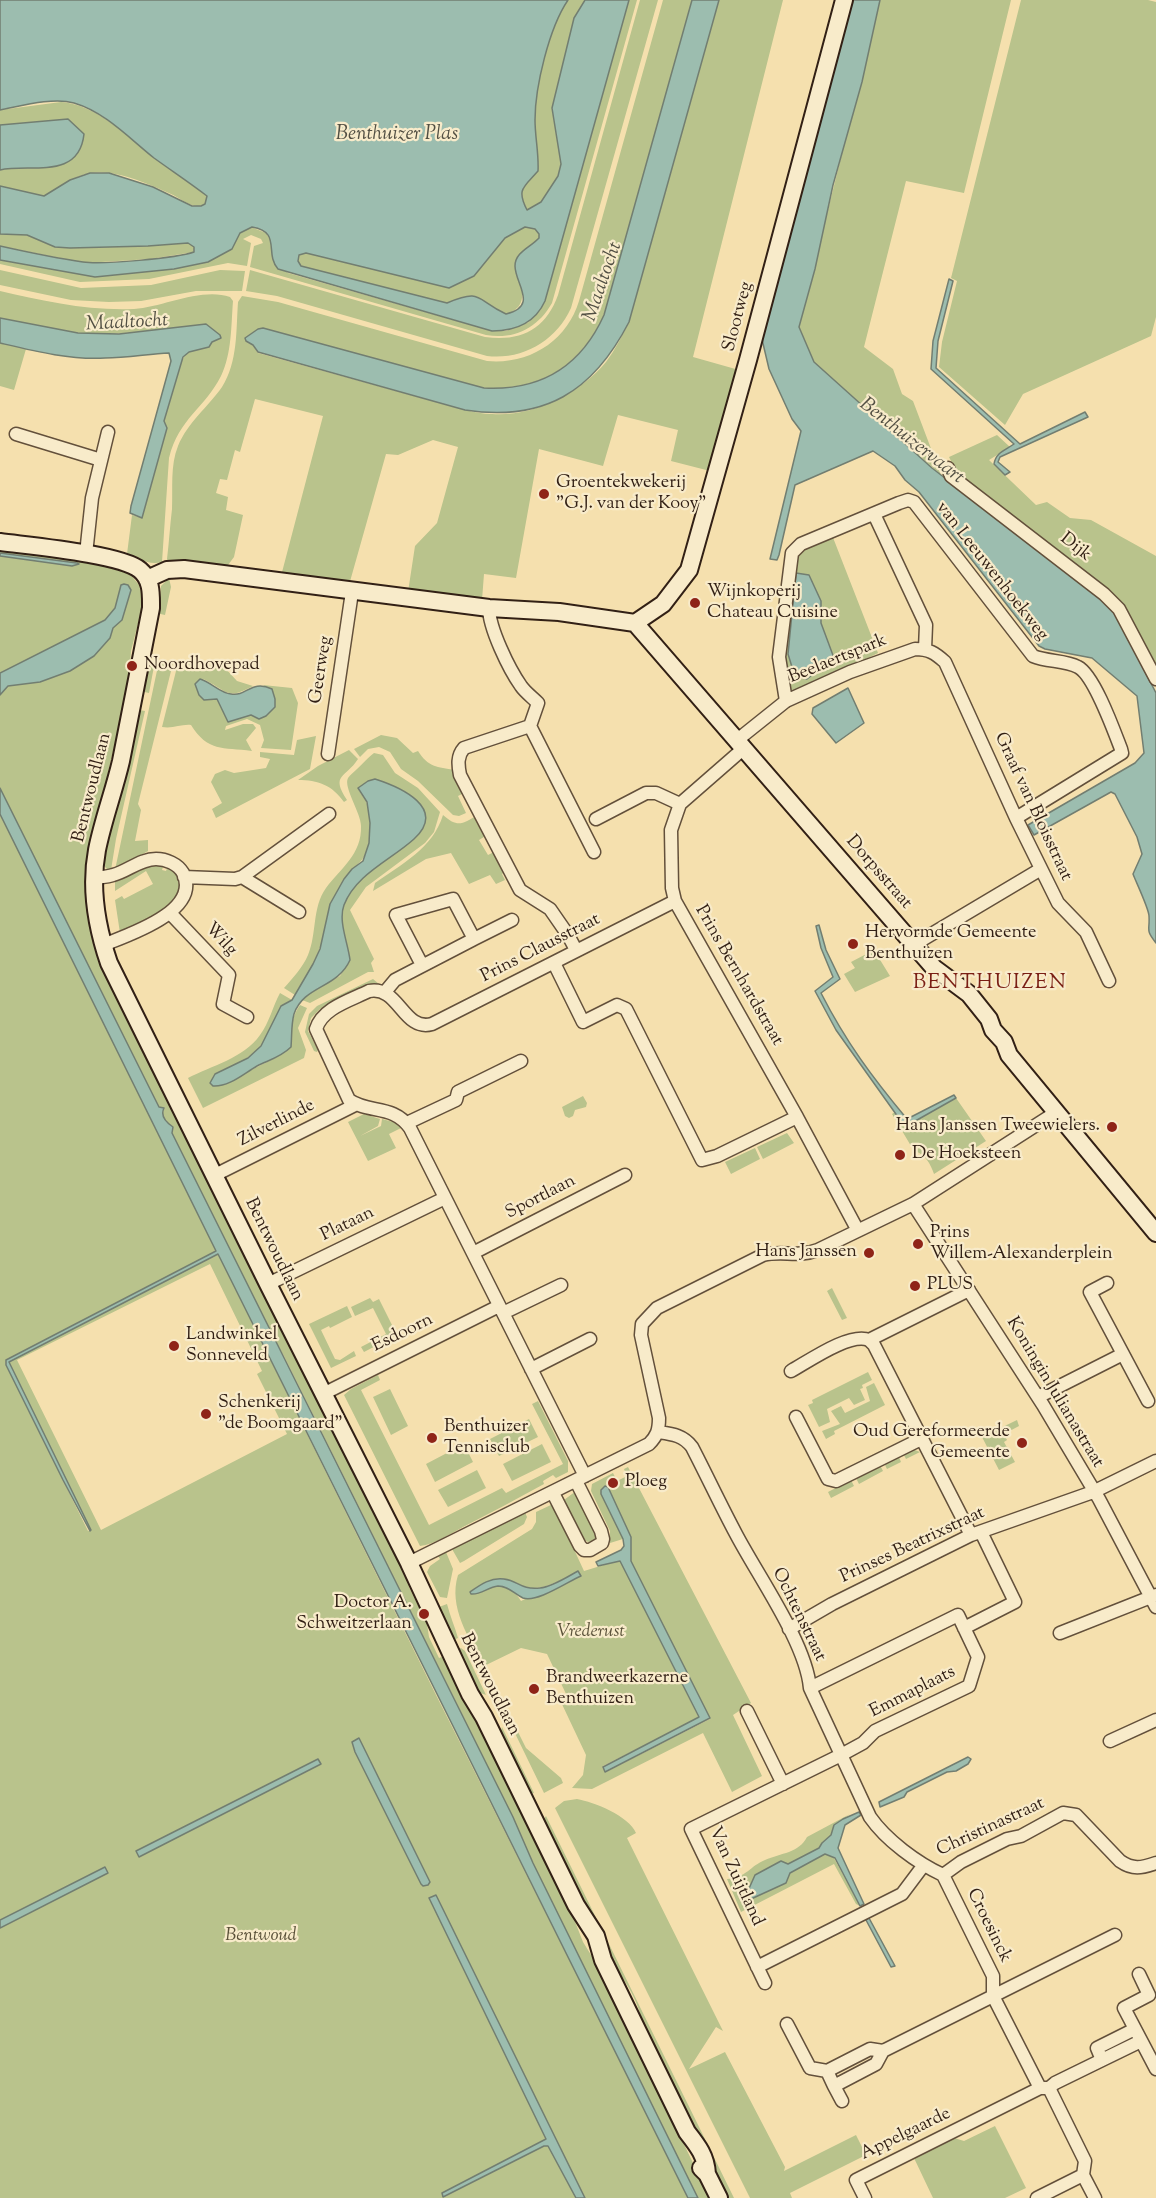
<!DOCTYPE html>
<style>
body{margin:0}
canvas{display:block;background:#f5e0ae}
</style>
<canvas width="1156" height="2198"></canvas>
<script>
const g = document.querySelector('canvas').getContext('2d');
g.lineJoin = 'round';
function paint(path, color) { g.fillStyle = color; g.fill(path, 'evenodd'); }
function trace(path, color, width, dash) { g.strokeStyle = color; g.lineWidth = width; g.lineCap = dash ? 'butt' : 'round'; g.setLineDash(dash || []); g.stroke(path); }
function label(font, color, halo, rows, align = 'center') {
  g.font = font + ' "Sorts Mill Goudy",serif'; g.lineWidth = 4.5; g.setLineDash([]); g.textBaseline = 'middle'; g.strokeStyle = halo; g.fillStyle = color; for (const [text, x, y, turn = 0] of rows) {
    g.save(); g.translate(x, y); g.rotate((+turn || 0) * Math.PI / 180); g.textAlign = isNaN(turn) ? turn : align; if (halo) g.strokeText(text, 0, 0); g.fillText(text, 0, 0); g.restore();
  }
}
paint(new Path2D(`
 M568,0h17l-11,18 -22,90 9,56 -3,12 -17,26 -9,7 -5,1c-10,-22 -4,-22 11,-39 1,-17 -3,-34 -3,-51 0,-33 14,-92 33,-120z
 M629,0h8l-85,303c-14,25 -38,37 -66,32l-236,-68 4,-21 9,-3 -2,-4 -10,-4 -8,4 8,4 -4,23 -19,-3 -79,16 -69,3 -80,-18v-4l95,17 79,-8 34,-7 24,-13 8,-16 11,-6 15,6 6,10v14l16,16 204,58h14l23,-9z
 M640,0h18l-87,308c-15,33 -48,52 -84,48l-210,-60 -31,-5 4,-21 235,67c36,5 61,-8 73,-42z
 M663,0h29l-88,315c-24,51 -63,76 -120,73l-231,-43 5,8 207,57c9,2 18,4 27,4 42,3 88,-21 114,-52 9,-12 16,-26 23,-40l90,-322h64l-90,357 46,13 -25,102 -43,-11 7,-31 -60,-15 -15,51 -64,-17 -23,129 -32,-4 -2,26 -74,-8 7,-46 22,-23 21,-76 -25,-7 -35,15 -12,-1 -37,131 -68,-9 42,-160 -68,-17 -15,53 -5,-2 -8,30 -7,-1 -4,14 12,4 -2,13 17,5 -9,42 -9,12 -56,-6 -2,-4c2,-17 3,-33 5,-50 1,-21 -2,-43 6,-63 10,-24 30,-39 44,-59 16,-25 14,-57 16,-85l4,-6 36,6 209,59c42,4 80,-20 92,-60z
 M880,0h131l-47,193 -58,-12 -42,166 29,22 9,25 11,7 28,74 -127,-113 -15,-35z
 M1021,0h127l8,2v315l-5,19 -128,58 -18,31 -66,-58 3,-25 15,-61 -6,-3z
 M61,102c35,3 63,31 90,53 18,14 37,27 56,41l-2,8c-4,2 -8,3 -13,1 -7,-2 -14,-8 -21,-11 -23,-10 -55,-25 -81,-21 -17,3 -30,15 -46,23l-44,-10v-16l5,-1 63,-50 -68,6v-15z
 M525,227l10,2 4,5v4l-11,9 -10,30c7,16 7,32 -12,37 -27,-13 -28,-24 -59,-11l-146,-37 -3,-5 1,-6 7,-2 143,35 56,-50z
 M0,234l27,1 28,12 15,1 78,-2 40,-3 6,4v5l-44,7 -65,4 -85,-17z
 M0,270l81,18 70,-3 69,-15 25,1 -3,20h-46l-55,10 -32,1 -38,-2 -71,-15z
 M0,291c44,10 88,20 134,18 29,-2 68,-22 96,-12l3,4c-2,25 -1,52 -12,75 -16,32 -42,42 -52,82l-7,104c-14,4 -22,-4 -35,-8l5,-39 10,3 25,-90 -3,-7 17,-59 5,-8 31,-22 -4,-1 -4,-5c-43,3 -87,10 -131,7 -26,-1 -52,-9 -78,-15z
 M0,343l26,6 -12,41 -14,-4z
 M997,435l13,12 -21,13 47,45 11,-3 23,16 21,2 65,36v110l-40,-69 -157,-120 -10,-20z
 M832,535l46,118 -81,40 -10,-6 -3,-33 14,-102z
 M0,547l119,18 12,10 8,10 5,15 -13,51 -1,14 4,1 -26,106 -16,140 321,673 -4,2 18,37 2,13 10,21 8,-3 125,259 11,28 13,21 98,202 18,33h-14l-165,-335 -20,-46 -229,-461 -14,-25 -53,-80 -211,109v5l82,166 3,-1 -82,-168 209,-108 219,443 170,338 85,163h-692v-1642l72,10 5,-3 -77,-10zM210,1264l52,107 -5,3 30,60 -186,96 -84,-170z
 M169,578l2,9 -6,28 -9,-2 3,-3 2,-24z
 M148,659l7,2 -6,32 -9,-2z
 M159,661l14,2 -35,141 3,6 -6,31 13,-1v11l-33,19z
 M186,662l39,6 12,13 16,5c-27,15 -26,4 -50,-7l6,20h8l9,19 46,-28 -9,-5 29,3 6,15 -7,47 -30,-2 3,-8 -4,-15 -13,-6 -21,7 -1,4 18,-6h10l3,4 -10,12 6,11c-30,-4 -44,1 -61,-26 -10,-1 -18,4 -29,2l15,-60z
 M139,710l6,1 -29,128 -5,31 -4,-1 -5,-5 1,-18z
 M381,735l16,3 16,15 5,-2c10,16 19,16 37,19l11,22 -8,4 8,17 -7,3 -6,-1 -35,-34 -17,-12 -11,-17 -11,-5 -11,2 -8,8 -6,-8z
 M316,736l-6,33 -94,49 -4,-9 10,-6 -11,-21 4,-8 10,-4 9,3 32,-5 4,-9 -10,-2v-5l34,3 3,-15z
 M349,750l9,9c-12,19 -28,15 -11,41l-3,2c-12,-17 -26,-22 -46,-22l20,-14z
 M374,753l9,2 12,18 23,15 22,24 -6,20 -9,11 -59,44 -16,23 24,49 -3,4 3,9h-6l-58,31 -8,-3 2,-3 36,-21 10,-16c-2,-16 -10,-34 -8,-51 5,-26 51,-55 72,-70l-46,-58 -10,7c2,6 7,10 9,16 4,12 5,28 2,41 -5,20 -17,20 -26,36 -5,8 -10,16 -13,25 -5,14 -5,30 -11,44 -6,16 -15,31 -24,45l-11,-7c9,-10 19,-21 24,-33 9,-21 4,-48 18,-67 15,-20 36,-34 35,-62 0,-13 -18,-39 -13,-48 2,-3 6,-6 9,-9 6,-5 10,-11 17,-16z
 M443,815c15,13 19,9 35,0l9,20 -8,5 9,15 8,-4 9,21 -3,2 3,6 -9,4 -6,-9 -21,9 -18,-31 -25,6 -53,32 2,-8c27,-19 58,-35 68,-68z
 M164,864l-2,6 4,1 2,-5c7,3 13,9 12,18 -2,28 -38,38 -60,49l-5,-33 7,-4 2,3 29,-15 -7,-13 -31,20v-11l30,-15z
 M874,950l16,26 -35,16 -11,-18 11,-6 -4,-6z
 M373,979l6,5 -10,1 -49,24 -9,9 -3,13 10,19 -1,2 -3,-1 -9,-19 4,-18 8,-8z
 M280,993l12,7c-17,9 -15,18 -23,33 -10,20 -27,30 -47,37l25,2 28,-14 17,-21c-1,-12 1,-22 8,-32l7,3 -9,20 8,22 -2,8 -101,50 -15,-30c23,-12 56,-20 72,-43 9,-12 13,-29 20,-42z
 M583,1096l4,7 -1,4 -11,3 -2,6 -4,2 -4,-2 -3,-9z
 M956,1098l30,43 -52,33c-3,-9 -9,-21 -20,-23l-22,-37 3,-2 8,12h7z
 M364,1114l16,5 -2,7 -18,10 21,-10 1,-7 15,4 4,5 -12,6 7,14 -28,13 -20,-39z
 M787,1133l7,10 -31,16 -6,-12z
 M755,1148l5,11 -29,15 -6,-12z
 M832,1288l15,30 -5,2 -15,-29z
 M370,1298l3,4 6,-3 18,36 -33,17 -3,-5 25,-13 -13,-26 -18,8 -4,-9z
 M347,1306l5,11 -22,11 -1,-2 -8,4 14,29 5,1 14,-9 2,5 -25,12 -22,-44z
 M868,1372l4,8 -10,5 1,3 -3,1 5,11 -11,5 -5,-7 -22,11 3,13 -11,5 -11,-22 5,-2 -1,-3z
 M378,1375l2,5 -19,10 68,135 73,-37 4,5 57,-29 -31,-60 6,-3 30,60v11l-12,6 -3,-3 -10,6 1,3c-27,15 -54,29 -81,43 -13,7 -28,17 -43,19l-76,-151 7,-6z
 M874,1383l11,22 -51,26 1,3 -9,5 -4,-8 18,-7 -9,-13 10,-5 4,7 25,-12 -4,-14z
 M390,1389l18,37 -17,9 -18,-38z
 M529,1419l9,18 -39,19 -9,-17z
 M1017,1420l2,6 -15,8 3,6 -3,2 11,20 -16,8 -17,-33z
 M464,1444l9,18 -38,20 -9,-18z
 M542,1444l9,18 -39,19 -9,-17z
 M912,1449l8,3 -14,7 -2,-4 -5,2 2,5 -14,7 -3,-6z
 M880,1465l3,6 -24,13 -3,-6z
 M628,1467l123,236 -18,12 29,61 -30,16 -29,-59 -111,56 -20,-1 11,-13 3,-20 -26,-55 7,-4 -20,-42 -26,-6 -37,18c-15,-28 -36,-59 -26,-91l74,-46 4,-7v-10l17,-8 31,67 36,-11 79,158 -96,48 3,6 104,-53 -79,-158v-24l-23,-50 -7,7 22,45 -13,4v-12l-19,-40 1,-7 21,-11 4,8 10,-5 -3,-7zM578,1572l2,1 -59,28c-6,-11 -16,-15 -27,-15l18,-5c25,16 42,1 66,-9z
 M477,1470l9,18 -38,19 -10,-17z
 M851,1480l3,6 -23,12 -3,-6z
 M576,1491l22,45 -4,5 -6,1 -5,-3 -19,-39z
 M524,1510l3,7 -3,7 -60,37 -4,2 -8,-14 58,-29v-2z
 M446,1552l7,17 -6,29 -7,-1 -13,-25 3,-6 10,-7 -2,-3z
 M447,1604c3,12 8,23 11,34l-9,4 -10,-28 3,-2 -3,-5z
 M461,1648l4,3 21,44 -8,-3 -21,-43z
 M513,1722l13,26 35,30 2,5 -19,10 -34,-70z
 M502,1727l32,66 -6,1 -28,-59z
 M577,1799c17,3 52,17 59,34l-9,5 96,193 -7,-4 -27,42 36,-17 60,115 -1,4 72,-36 10,20 -76,38 2,5h-42l-195,-390 9,-7z
 M850,1814l-16,11 -3,10 -9,8 -3,5 -31,16 2,9 35,-19 9,4 26,48 -4,-2 -22,-40 -93,48 -14,-33c19,-1 23,-13 38,-19 16,-7 34,-7 42,-23z
 M546,1816l188,382h-8l-83,-168c0,-17 -15,-51 -30,-61l-71,-147z
 M995,2126l31,62 -21,10h-72l-19,-40 37,-21 13,4z`), '#b9c38c');
const water = new Path2D(`
 M0,0h568c-19,28 -33,87 -33,120 0,17 4,34 3,51 -14,16 -22,18 -11,39l14,-8 17,-26 3,-12 -9,-56 22,-90 11,-18h44l-84,301c-10,22 -29,30 -53,30l-214,-62c-14,-16 4,-37 -26,-42l-12,6 -8,16 -24,13 -34,7 -79,8 -95,-17v-14c27,6 55,12 83,16 19,3 94,-4 111,-10v-5l-6,-4 -40,3 -78,2 -15,-1 -28,-12 -27,-1v-48l44,10 26,-16 20,-7h19l44,14 39,19h9l4,-2 2,-8c-17,-13 -35,-25 -53,-38 -25,-20 -49,-46 -80,-55 -21,-6 -53,3 -74,7zM525,227l10,2 4,5v4c-8,9 -24,14 -24,28 0,18 24,40 -9,48 -31,-14 -23,-26 -59,-11l-146,-37 -3,-5 1,-6 7,-2 143,35 25,-12 31,-38z
 M692,0h27l-90,322c-36,70 -85,100 -164,88l-207,-58 -5,-7 -7,-4 -1,-3 13,-9 5,-1 221,60c57,3 97,-22 120,-73z
 M849,0h31l-18,82 -29,103 -18,84 -16,58 15,35 118,106 180,140 44,85v250c-11,-14 -6,-12 -7,-27 0,-7 -13,-34 -16,-42l9,-20 -5,-17 -22,-43 -4,-2 -77,43 -6,-10 107,-62 9,-10 -7,-57 -45,-38 -47,-9 -6,-3 -120,-154 -14,-12 -10,-14 -22,-15 -78,34 -16,70 -2,5 -7,-1 31,-128 -9,-12 -23,-50 -8,-34z
 M68,119l16,15c-5,47 -55,29 -84,36v-45z
 M949,279l4,2 -15,60 -2,27 84,76 65,-32 3,5 -88,40 -2,5 12,10 -5,3 -11,-11c2,-12 12,-14 20,-20l-83,-75 2,-28z
 M0,318l78,15 41,1 87,-10 14,11 1,3 -9,4 -3,5 -20,5 -6,5 -19,64 3,7 -25,90 -12,-5 1,-7 40,-145 -2,-8c-21,1 -42,5 -64,5 -35,2 -71,-7 -105,-15z
 M0,553l77,10 2,1 -7,2 -72,-10z
 M796,573l13,2 12,26v22l13,35 -27,21 -6,-1 -9,-11 -4,-13z
 M124,584l4,1 3,5 -9,30 -9,8 -3,10 -16,18 -24,15 -30,11 -32,4 -8,9v-22l105,-53 10,-12 6,-23z
 M200,679c11,3 20,14 31,15 16,3 20,-15 41,-5l3,10v8l-9,9 -7,3 -8,-4 -23,7 -11,-23 -13,1 -5,-5 -4,-11z
 M848,688l16,35 -28,20 -24,-29 1,-6z
 M375,779c25,8 73,29 39,60 -23,21 -58,35 -70,66 -6,16 4,38 6,55 -13,29 -46,25 -56,54 -3,11 -2,22 -3,33 -10,10 -22,13 -34,19 -14,8 -28,21 -44,20l-3,-3 5,-9 33,-16 13,-12 20,-40 11,-6 21,-36 7,-15 10,-45 14,-25 8,-10 11,-8 6,-18 1,-20 -3,-21 -9,-14 10,-7z
 M0,788l149,299 10,20 5,1c-4,8 3,15 9,19l-1,6 341,684 20,46 165,335h-10l-470,-944 -209,108 82,168 -1,1 -27,-51 -57,-115v-5l210,-109 -216,-437z
 M819,925l7,25 14,29 -19,14c25,49 51,84 86,126l47,-24 2,3 -46,26h-7l-67,-94 -21,-39 18,-14 -12,-29 -5,-22z
 M605,1486l3,1 23,50v24l79,157 -105,54 -2,-5 96,-50 -79,-156 -22,5 -2,-4 25,-12 3,-4 -1,-7 -22,-45v-4z
 M578,1571l3,5c-14,6 -44,27 -58,22 -9,-4 -14,-12 -25,-12 -10,1 -17,9 -27,8l-1,-2c10,-7 21,-15 34,-13 15,2 16,11 36,9 12,-1 27,-11 38,-17z
 M359,1738l71,144 -2,3 -5,1 -2,-2 -66,-132 -3,-10z
 M968,1757l3,2 -3,5 -12,7 -9,1 -40,20 -3,5 -24,10 -1,-5z
 M318,1759l3,5 -182,93 -3,-6z
 M859,1812l2,3 -16,10 -7,23 26,56 -4,2 -25,-48 -10,-4 -35,19 -4,10 -35,16 -4,-6 8,-18 26,-14 7,3 31,-16 3,-5 9,-8 3,-10 9,-6z
 M105,1867l3,6 -108,55v-8z
 M436,1895l149,303h-9l-28,-52h-4l-101,51 -1,-4 104,-54 -117,-241z
 M869,1918l26,48 -4,1 -25,-47z`);
paint(water, '#9cbdaf');
trace(water, '#727e71', 1.5);
const street = new Path2D(`
 M16,434l85,26
 M948,468l3,8 153,118 15,15 37,70
 M874,514l52,111 -1,24
 M86,554l6,-56 16,-66
 M489,608c0,20 20,61 32,78 4,6 11,11 17,17l-8,23 64,126
 M786,701l-7,-44 13,-104 9,-9 98,-41 9,-3 6,2 119,154c14,6 32,4 45,11 16,8 36,64 43,82l1,4 -106,65
 M530,726l-66,22c-7,8 -6,17 -4,27l60,115 30,19 18,26 8,15
 M736,741l50,-40 64,-29 65,-23c14,0 20,4 30,13l71,156 42,85 28,29 23,49
 M743,749l-63,55 -9,26 1,58 3,13 122,216 60,112
 M328,754l24,-162
 M596,819l50,-26h10l24,11
 M184,877l51,2 7,-2 87,-63
 M242,877l57,35
 M95,878c6,-1 12,-1 18,-3 15,-4 27,-16 43,-16 10,0 22,5 27,14 19,38 -55,62 -80,72
 M170,913l59,62 -6,29 24,13
 M474,939l38,-19
 M915,944l126,-75
 M554,963l29,59 34,-17 9,4 76,151 15,-4 80,-39
 M385,992l10,-12 79,-41 -21,-40 -57,16 26,50
 M407,1123l49,-23 2,-8 63,-31
 M215,1175l140,-70
 M913,1204l130,201 56,94 57,108
 M473,1253l152,-78
 M1107,1283l-17,9 58,109
 M268,1284l177,-86
 M503,1313l58,-28
 M869,1340l5,5 97,190
 M869,1340l100,-50
 M531,1369l59,-30
 M791,1371c18,-10 59,-39 78,-31
 M323,1394l176,-88
 M1038,1397l85,-43
 M796,1417l32,62 8,2 85,-42
 M658,1432c14,2 25,3 34,15 15,29 29,59 44,87 22,42 70,109 74,154l60,129c16,23 47,46 73,58l18,-13 46,-23 14,-3 42,-23 13,2 44,46c13,9 21,7 36,2
 M585,1476l-175,-348c-17,-24 -41,-14 -61,-28l-33,-71c6,-21 35,-29 53,-38 30,-6 34,41 63,33l243,-123
 M553,1493l27,53 4,4h6l12,-7 1,-4 -2,-8 -25,-50
 M409,1563l240,-119c8,-8 10,-14 10,-26l-18,-83 1,-11 15,-16 106,-53c21,-5 33,3 55,-5l95,-46 142,-91
 M964,1628l51,-26 -34,-70
 M789,1629l43,-25 139,-69 122,-43 63,-31
 M1060,1633l96,-38
 M747,1711l36,73
 M1110,1741l46,-21
 M943,1875l50,101v20l47,92h9l36,73 -2,14 12,23
 M757,1967l145,-73 21,-28
 M1139,1974l10,21 -25,13 32,61
 M765,1983l-74,-154 150,-74 22,-12 12,-12 94,-45 9,-29 -20,-42 -148,73
 M787,2024l23,44 17,3 43,-22 13,2 232,-116
 M1135,2029l-38,19 5,12 39,-19
 M827,2071l7,15 42,-22 7,-13
 M834,2086l8,15
 M1049,2088l6,-5 47,-23
 M865,2198l-9,-18 184,-92
 M1037,2198l46,-23`);
const secondary = new Path2D(`
 M0,542c29,4 121,12 140,28 12,10 11,24 11,38 -10,51 -20,103 -30,153 -7,30 -18,59 -24,89 -7,37 0,78 12,113l159,321 141,279 61,131 14,23 92,188 20,31 7,24 84,172c11,14 19,24 20,42
 M147,579l20,-9 17,-1 305,39 70,4 76,11
 M635,623l299,345 35,26 20,25 4,11 11,12 5,13 147,178
 M635,623l28,-19 26,-34 59,-210 96,-360
 M701,2168l6,6 12,24`);
trace(street, '#63503b', 15);
trace(secondary, '#322015', 20);
trace(street, '#f8ebca', 12);
trace(secondary, '#f8ebca', 16);
for (const [x, y, r, color] of [
 [544,494,6,"#8f2418"],
 [695,603,6,"#8f2418"],
 [132,666,6,"#8f2418"],
 [853,944,6,"#8f2418"],
 [1112,1127,6,"#8f2418"],
 [900,1155,6,"#8f2418"],
 [918,1244,6,"#8f2418"],
 [869,1253,6,"#8f2418"],
 [915,1286,6,"#8f2418"],
 [174,1346,6,"#8f2418"],
 [206,1414,6,"#8f2418"],
 [432,1438,6,"#8f2418"],
 [1022,1443,6,"#8f2418"],
 [613,1483,6,"#8f2418"],
 [424,1614,6,"#8f2418"],
 [534,1689,6,"#8f2418"]
]) { const dot = new Path2D(); dot.arc(x, y, r, 0, 2 * Math.PI); g.fillStyle = color; g.fill(dot); trace(dot, '#f8ebca', 2); }
label('18px', '#322015', '#f8ebca', [
 ["Slootweg",739,317,-75],
 ["Dijk",1075,548,38],
 ["van Leeuwenhoekweg",991,572,52],
 ["Beelaertspark",838,660,-22],
 ["Geerweg",322,670,-81],
 ["Bentwoudlaan",93,788,-76],
 ["Graaf van Bloisstraat",1032,807,65],
 ["Dorpsstraat",878,873,49],
 ["Wilg",220,940,47],
 ["Prins Clausstraat",541,949,-27],
 ["Prins Bernhardstraat",738,976,60],
 ["Zilverlinde",277,1124,-27],
 ["Sportlaan",541,1198,-27],
 ["Plataan",348,1225,-26],
 ["Bentwoudlaan",273,1250,64],
 ["Esdoorn",403,1334,-26],
 ["Koningin Julianastraat",1054,1393,59],
 ["Prinses Beatrixstraat",913,1546,-25],
 ["Ochtenstraat",798,1615,64],
 ["Bentwoudlaan",489,1685,63],
 ["Emmaplaats",913,1693,-27],
 ["Christinastraat",991,1828,-25],
 ["Van Zuijtland",735,1877,65],
 ["Croesinck",988,1926,64],
 ["Appelgaarde",906,2135,-26]
]);
label('18px', '#322015', '#f8ebca', [
 ["Groentekwekerij",556,484],
 ["\"G.J. van der Kooy\"",556,505],
 ["Wijnkoperij",707,593],
 ["Chateau Cuisine",707,614],
 ["Noordhovepad",144,666],
 ["Hervormde Gemeente",865,934],
 ["Benthuizen",865,955],
 ["Hans Janssen Tweewielers.",1100,1127,"right"],
 ["De Hoeksteen",912,1155],
 ["Prins",930,1234],
 ["Willem-Alexanderplein",930,1255],
 ["Hans Janssen",857,1253,"right"],
 ["PLUS",927,1286],
 ["Landwinkel",186,1336],
 ["Sonneveld",186,1357],
 ["Schenkerij",218,1404],
 ["\"de Boomgaard\"",218,1425],
 ["Benthuizer",444,1428],
 ["Tennisclub",444,1449],
 ["Oud Gereformeerde",1010,1433,"right"],
 ["Gemeente",1010,1454,"right"],
 ["Ploeg",625,1483],
 ["Doctor A.",412,1604,"right"],
 ["Schweitzerlaan",412,1625,"right"],
 ["Brandweerkazerne",546,1679],
 ["Benthuizen",546,1700]
], 'left');
label('italic 18px', '#5a5139', '#f8ebca', [
 ["Vrederust",591,1633],
 ["Bentwoud",261,1937]
]);
label('italic 20px', '#524f43', '#f8ebca', [
 ["Benthuizer Plas",397,136],
 ["Maaltocht",604,282,-71],
 ["Maaltocht",127,324,-3],
 ["Benthuizervaart",911,442,38]
]);
g.letterSpacing = '1.5px';
label('21px', '#7a1f14', '#f8ebca', [
 ["BENTHUIZEN",990,984]
]);
g.letterSpacing = '0px';
</script>
